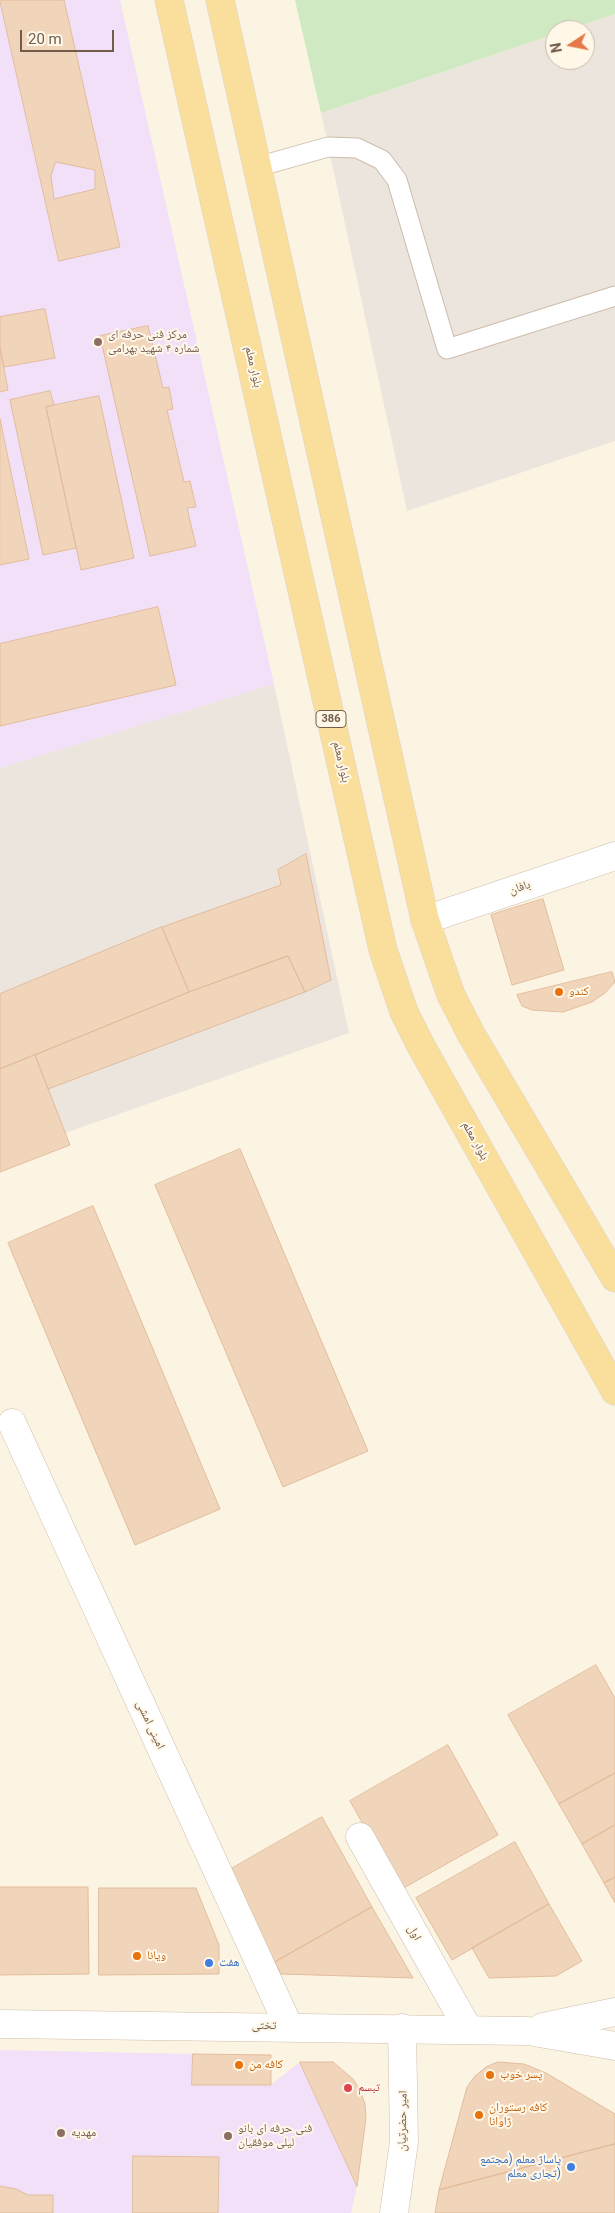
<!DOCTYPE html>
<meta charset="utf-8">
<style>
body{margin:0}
#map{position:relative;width:615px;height:2213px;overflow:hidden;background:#fcf4e3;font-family:Roboto,sans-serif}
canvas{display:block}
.north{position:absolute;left:545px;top:20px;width:50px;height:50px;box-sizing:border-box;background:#fff8e9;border:1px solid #c7baa9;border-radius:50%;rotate:259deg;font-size:14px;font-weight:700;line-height:20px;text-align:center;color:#735c49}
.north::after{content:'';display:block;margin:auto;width:18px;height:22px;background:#e57849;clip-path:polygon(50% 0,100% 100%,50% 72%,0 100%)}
.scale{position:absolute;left:20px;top:30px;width:94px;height:22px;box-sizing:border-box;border:2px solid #735c49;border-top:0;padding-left:6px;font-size:15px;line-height:18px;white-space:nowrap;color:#735c49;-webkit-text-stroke:4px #fff8e9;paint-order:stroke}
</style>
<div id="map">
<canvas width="615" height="2213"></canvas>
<div class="north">N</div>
<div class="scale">20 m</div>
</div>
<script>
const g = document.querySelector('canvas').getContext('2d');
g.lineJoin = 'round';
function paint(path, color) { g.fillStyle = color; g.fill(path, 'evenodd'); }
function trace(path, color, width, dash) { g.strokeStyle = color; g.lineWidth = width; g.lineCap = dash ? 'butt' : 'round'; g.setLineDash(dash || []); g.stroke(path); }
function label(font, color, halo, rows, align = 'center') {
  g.font = font + ' Roboto,"Noto Naskh Arabic",sans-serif'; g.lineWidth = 4; g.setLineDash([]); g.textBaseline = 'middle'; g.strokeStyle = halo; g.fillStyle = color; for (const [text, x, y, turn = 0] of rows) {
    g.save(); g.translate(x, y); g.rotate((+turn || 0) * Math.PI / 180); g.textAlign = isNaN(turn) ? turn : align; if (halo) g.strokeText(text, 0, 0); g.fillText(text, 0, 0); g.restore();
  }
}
paint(new Path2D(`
 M615,14v427l-208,70 -86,-398 234,-79v26h30v-30h-17z
 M274,684l75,349 -349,123v-388z`), '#ebe5de');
paint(new Path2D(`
 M0,0h120l154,684 -274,84z
 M0,2050l193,4v31h78l29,-23 57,124 -6,27h-351z`), '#f1e0f8');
paint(new Path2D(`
 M295,0h320v14l-47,16h-13v4l-234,79z`), '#cfe9c2');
const building = new Path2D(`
 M0,0h64l56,247 -61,14zM56,162l39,8v19l-41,10 -3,-23z
 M45,309l10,49 -51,9 -4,-19v-31z
 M148,326l15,62 6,-1 4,22 -6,1 17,72 6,-1 6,26 -9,1 9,38 -46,10 -50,-220z
 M0,348l8,42 -8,2z
 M50,391l4,14 -8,2 30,141 -33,7 -33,-155z
 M99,396l35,162 -53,12 -35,-163z
 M0,419l29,140 -29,6z
 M158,607l18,78 -176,41v-82z
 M306,854l25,126 -26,12 -17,-36 -99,36 -27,-65 119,-42 -3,-15z
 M543,899l21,71 -52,15 -21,-70z
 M162,927l27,65 -189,77v-75z
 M288,956l17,36 -257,97 -13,-34 154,-63z
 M612,972l3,10 -10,11 -13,9 -29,10 -31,-2 -10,-4 -5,-11z
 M35,1055l35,90 -70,27v-103z
 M240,1149l128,302 -85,36 -128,-302z
 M93,1206l127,303 -85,36 -127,-302z
 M596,1665l19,33v75l-56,31 -51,-89z
 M448,1745l50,90 -98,55 -50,-89z
 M615,1773v52l-33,19 -23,-40z
 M322,1817l50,90 -97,55 -51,-89z
 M615,1825v52l-11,6 -22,-39z
 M515,1842l34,62 -97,56 -36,-62z
 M615,1877v26l-11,-20z
 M0,1887h88l1,87 -89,1z
 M99,1888h97l23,57v29l-120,1z
 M549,1904l33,57 -26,15 -67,2 -17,-30z
 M372,1907l41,71 -132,-4 -6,-12z
 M193,2054l78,1v30h-79z
 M300,2062h33l20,17 7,11 5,14 1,14 -9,68z
 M498,2062l26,2 22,9 69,41v30l-176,46 28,-103 8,-11 11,-9z
 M615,2144v69h-180l4,-23z
 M133,2156l86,1 -1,56h-85z
 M0,2186l16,3 12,6h25v18h-53z`);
paint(building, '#f1d5bb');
trace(building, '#e3bc9b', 1);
const service = new Path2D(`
 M257,167l71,-20 29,1 25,12 15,20 50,169 168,-53`);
const minor = new Path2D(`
 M425,920l190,-64
 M12,1423l277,604
 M360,1837l108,192
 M394,2213l10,-71 -2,-114`);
const secondary = new Path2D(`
 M0,2024l528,7 87,15
 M543,2027l72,-15`);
const primary = new Path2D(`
 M169,0l214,950 21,62 17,34 194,345
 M220,0l205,920 26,75 20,39 144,244`);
trace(service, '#cdbcaa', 21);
trace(minor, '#cdbcaa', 29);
trace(secondary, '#d0bda7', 29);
trace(primary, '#dbd5d0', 29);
trace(service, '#fff', 19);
trace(minor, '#fff', 28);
trace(secondary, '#fff', 28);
trace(primary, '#fade9c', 28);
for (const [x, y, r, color] of [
 [98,342,5,"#8d6e63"],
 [559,992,5,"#e8710a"],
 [137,1956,5,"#e8710a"],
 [209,1963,5,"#3f7fe0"],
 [239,2065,5,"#e8710a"],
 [490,2075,5,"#e8710a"],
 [348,2088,5,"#e0444e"],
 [479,2115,5,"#e8710a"],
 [61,2133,5,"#8d6e63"],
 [228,2136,5,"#8d6e63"],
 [571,2167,5,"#3f7fe0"]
]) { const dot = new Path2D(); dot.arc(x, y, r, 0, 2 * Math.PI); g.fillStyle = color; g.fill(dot); trace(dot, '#fff8e9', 2); }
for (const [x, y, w] of [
 [331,719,30]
]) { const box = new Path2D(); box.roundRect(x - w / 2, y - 8.5, w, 17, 4); g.fillStyle = '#fff8e9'; g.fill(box); trace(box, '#735c49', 1); }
label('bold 11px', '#735c49', null, [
 ["386",331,719]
]);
label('12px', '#785e54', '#fff8e9', [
 ["مرکز فنی حرفه ای",108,335],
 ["شماره ۴ شهید بهرامی",108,349],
 ["فنی حرفه ای بانو",238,2129],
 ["لیلی موفقیان",238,2143],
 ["مهدیه",71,2133]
], 'left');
label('12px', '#735c49', '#fff8e9', [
 ["بلوار معلم",253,367,77],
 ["بلوار معلم",341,762,77],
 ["بافان",520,888,-19],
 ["بلوار معلم",475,1141,61],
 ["امینی امشی",150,1725,65],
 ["اول",414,1933,61],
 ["تختی",264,2026],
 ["امیر حضرتیان",403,2121,-89]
]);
label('12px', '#c56008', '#fff8e9', [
 ["کندو",569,992],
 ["ویانا",147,1956],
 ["کافه من",249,2065],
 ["پسر خوب",500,2075],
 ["کافه رستوران",489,2108],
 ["ژاوانا",489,2122]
], 'left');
label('12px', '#366cbe', '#fff8e9', [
 ["هفت",219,1963],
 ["پاساژ معلم (مجتمع",561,2160,"right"],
 ["تجاری معلم)",561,2174,"right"]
], 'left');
label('12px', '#be3a42', '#fff8e9', [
 ["تبسم",358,2088]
], 'left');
</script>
